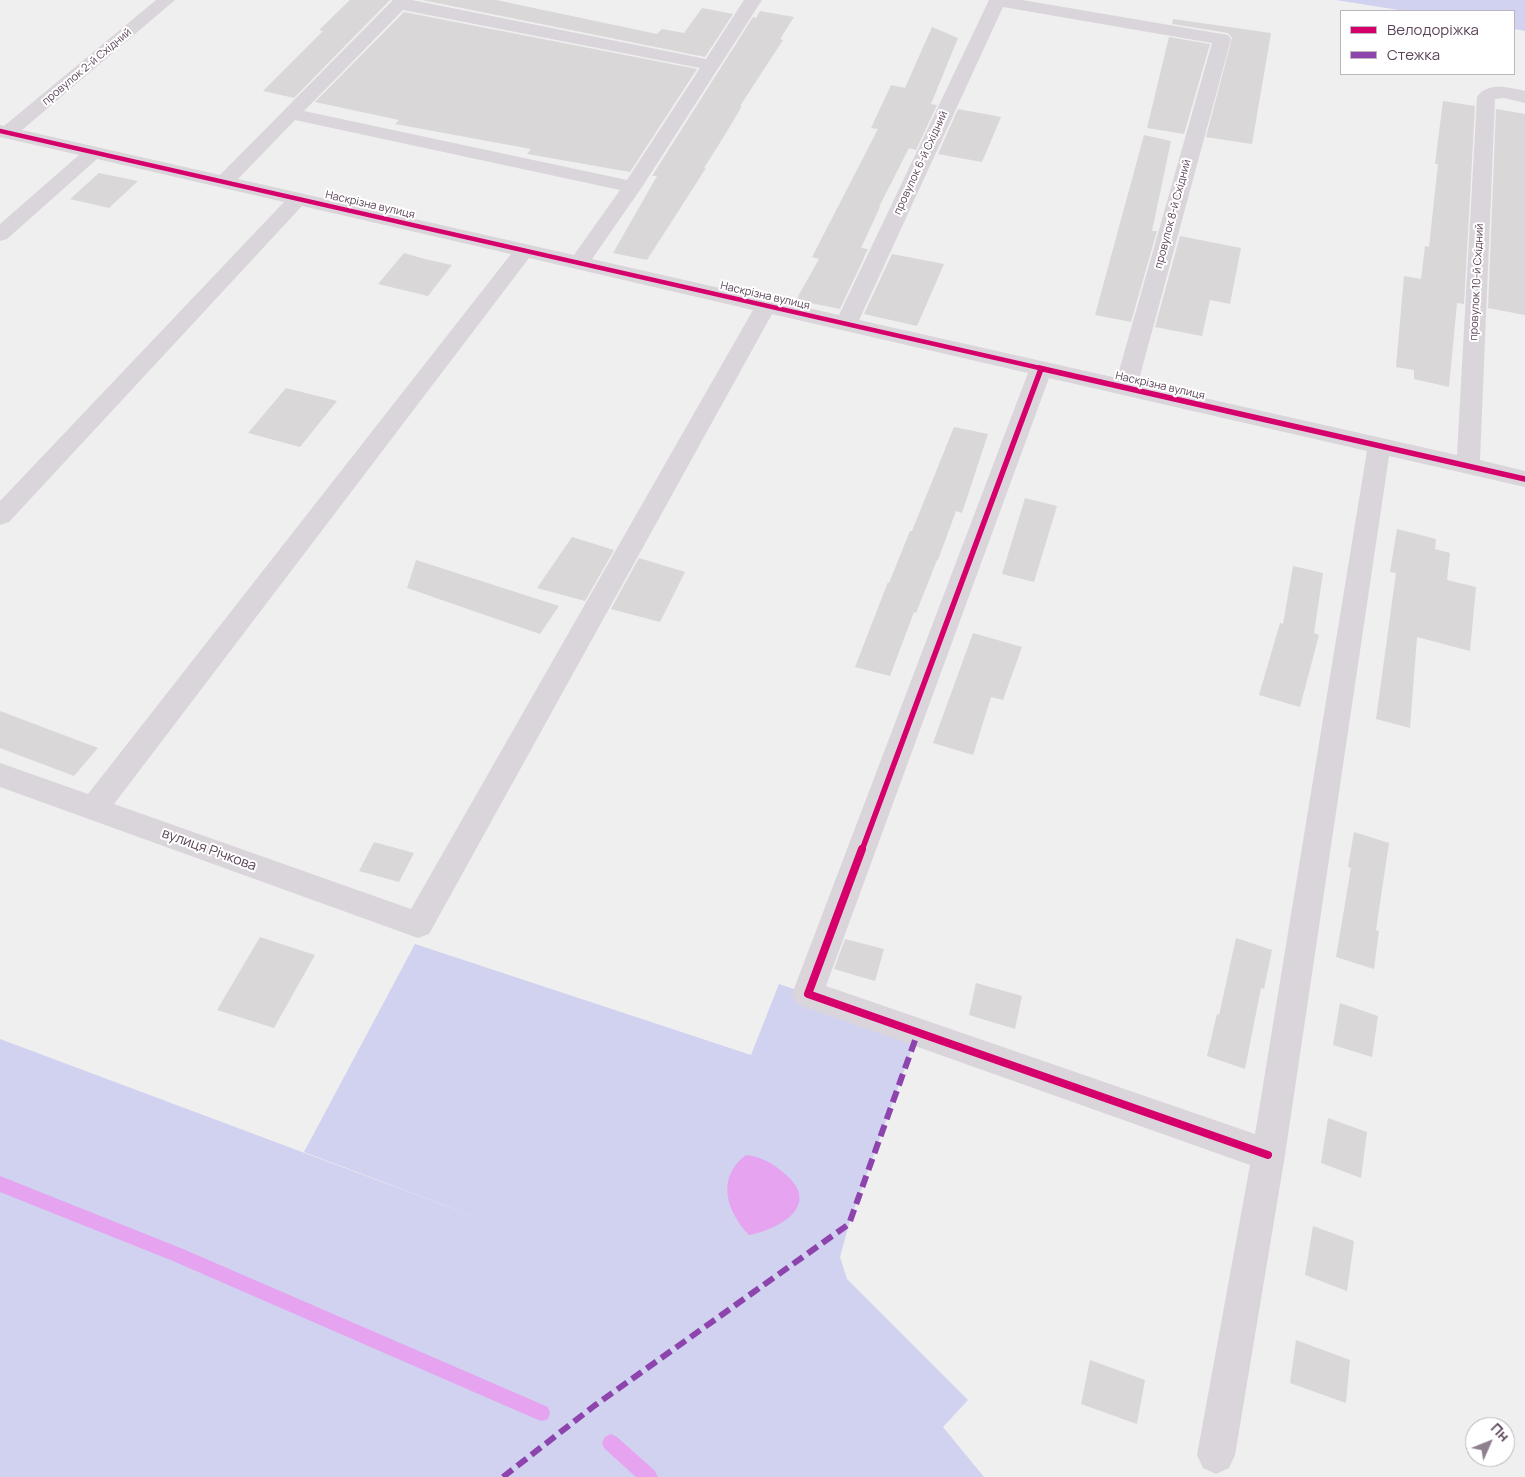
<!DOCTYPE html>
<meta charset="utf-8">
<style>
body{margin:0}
#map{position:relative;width:1525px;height:1477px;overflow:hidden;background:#eeefee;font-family:Manrope,sans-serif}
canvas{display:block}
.legend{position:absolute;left:1340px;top:10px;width:175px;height:65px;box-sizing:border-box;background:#fff;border:1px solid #bdb4bd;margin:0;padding:6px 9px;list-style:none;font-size:15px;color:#5b4459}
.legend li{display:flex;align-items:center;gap:10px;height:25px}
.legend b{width:25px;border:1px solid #bdb4bd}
.north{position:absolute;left:1465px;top:1417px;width:50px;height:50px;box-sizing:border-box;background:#fff;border:1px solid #bdb4bd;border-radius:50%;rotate:46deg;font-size:14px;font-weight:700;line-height:20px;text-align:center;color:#5b4459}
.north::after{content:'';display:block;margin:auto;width:18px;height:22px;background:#8e808d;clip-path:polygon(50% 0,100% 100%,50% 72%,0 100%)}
</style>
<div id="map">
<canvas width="1525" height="1477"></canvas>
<ul class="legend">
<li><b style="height:6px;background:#d6006c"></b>Велодоріжка</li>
<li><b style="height:6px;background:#8e44ad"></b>Стежка</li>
</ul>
<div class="north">Пн</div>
</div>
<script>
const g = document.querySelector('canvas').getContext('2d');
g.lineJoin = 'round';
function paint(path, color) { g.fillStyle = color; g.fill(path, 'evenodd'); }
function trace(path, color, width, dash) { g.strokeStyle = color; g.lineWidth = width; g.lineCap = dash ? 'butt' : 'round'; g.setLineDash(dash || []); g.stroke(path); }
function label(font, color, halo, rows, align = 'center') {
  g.font = font + ' Manrope,sans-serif'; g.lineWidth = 4; g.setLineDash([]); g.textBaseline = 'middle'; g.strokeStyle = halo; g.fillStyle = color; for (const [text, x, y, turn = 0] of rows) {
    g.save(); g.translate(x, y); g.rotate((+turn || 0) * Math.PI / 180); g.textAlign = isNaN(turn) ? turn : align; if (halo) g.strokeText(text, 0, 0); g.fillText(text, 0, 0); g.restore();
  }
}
paint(new Path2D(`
 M1336,0h189v31l-11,-2v-18h-109z
 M415,944l336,111 28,-71 139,48 -69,192 -9,33 7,22 121,121 -25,27 41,50h-984v-438l513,192 -209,-79z`), '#d1d1f0');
paint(new Path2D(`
 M746,1155c16,2 26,8 38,18 39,32 -4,56 -35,62 -23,-24 -33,-58 -3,-80z`), '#e5a3f0');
paint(new Path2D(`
 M0,1176l183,73 365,158 2,6 -2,6 -6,2 -6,-2 -363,-158 -173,-69z
 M611,1434l6,3 38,34 3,6h-22l-31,-28 -3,-6 3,-6z`), '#e5a3f0');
paint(new Path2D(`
 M350,0h40l-96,98 -31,-7 60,-60 -4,-1z
 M422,0h74l161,34 5,-5 22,4 18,-25 31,6 -28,43z
 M760,11l34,6 -14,22 3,1 -43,66h2l-16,27 -22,35h2l-59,92 -34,-7 44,-77h-5l101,-159 3,1z
 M404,12l293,57 -67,103 -103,-18 4,-5 -136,-25 4,-4 -84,-18z
 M1173,19l98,14 -19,111 -46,-7 26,-99 -4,-5 -56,-9z
 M932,27l26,11 -27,66 6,1 -21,45 -7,-2 -30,59h1l-19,41 7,1 -28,60 -44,-9 23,-41 -7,-2 66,-128 -7,-1 20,-43 14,3z
 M1169,37l41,7 -26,90 -37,-6z
 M1443,101l32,5 -11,198 -7,-1 -8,84 -35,-8v-9l-18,-3 8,-91 17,3 4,-33 4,1 9,-83h-3z
 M958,109l43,8 -19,45 -44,-8z
 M1496,109l29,5v201l-37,-7z
 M1144,135l27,6 -19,90h5l-26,91 -36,-7z
 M99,173l39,8 -29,27 -39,-9z
 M1180,236l61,12 -11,56 -20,-4 -8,36 -47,-9z
 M404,253l21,6 27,6 -24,31 -50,-12z
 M892,254l52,10 -27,62 -53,-12z
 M286,388l51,13 -37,46 -52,-14z
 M954,427l34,7 -26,79 -6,-2 -18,49h-1l-21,53 -2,-1 -24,64 -35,-9 33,-85 1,1 21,-52h2z
 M1025,498l32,8 -23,76 -32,-8z
 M1397,529l39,10 -1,10 15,4 -3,27 29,7 -6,64 -53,-14 -7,91 -34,-9 20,-146 -6,-1z
 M572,537l42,13 -29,51 -48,-13z
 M639,558l46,14 -25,50 -49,-13z
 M416,560l143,46 -19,28 -133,-46z
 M1293,566l30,7 -9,60 5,2 -19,72 -41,-12 21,-72 3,1z
 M973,633l49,14 -19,53 -12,-3 -18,58 -40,-12z
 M0,711l98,37 -24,28 -74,-28z
 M1354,832l35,11 -13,87 3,1 -5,38 -38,-12 15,-89 -3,-1z
 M374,842l40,11 -15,29 -40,-11z
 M260,937l55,18 -41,73 -57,-18z
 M1236,938l36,12 -8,39 -3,-1 -16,81 -38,-13 10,-42 2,1z
 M845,939l39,10 -9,32 -41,-12z
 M976,983l46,13 -7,33 -46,-14z
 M1340,1003l38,13 -6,41 -39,-12z
 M1328,1118l39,14 -6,46 -40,-15z
 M1313,1226l41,15 -7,50 -42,-16z
 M1296,1340l54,20 -4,43 -56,-20z
 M1090,1360l55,20 -8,44 -56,-20z`), '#dad7d9');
paint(new Path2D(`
 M156,0h19l-153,130 198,45 173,-175h19l294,59 38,-59h18l-120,187 -50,72 247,56 150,-315h33l206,35 3,4 -93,344 319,72 20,-358c11,-16 33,-9 48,-6v12l-21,-5 -9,1 -15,361 45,11v16l-136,-31 -104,699 -50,300 -6,13 -13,6 -13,-6 -6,-13 53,-290 -442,-157 -11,-4 -5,-10 236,-621 -256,-59 -343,620 -11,4 -418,-151v-24l88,31 423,-540 -209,-48 -293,316 -9,3v-24l284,-299 -187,-43 -90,80 -7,2v-17l79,-69 -79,-18v-12l4,1zM1003,7l209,36 -95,335 -258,-58zM403,10l297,58 -73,112 -323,-69zM295,120l325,70 -46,65 -336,-76zM529,258l224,52 -342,599 -297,-105zM1049,378l318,73 -112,683 -429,-148z`), '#dad5da');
trace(new Path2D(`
 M503,1477l91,-71 255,-182 69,-192`), '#8e44ad', 6, [12, 6]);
trace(new Path2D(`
 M0,131l1044,238`), '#d6006c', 4.5);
trace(new Path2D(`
 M1039,368l486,111
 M862,850l179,-481`), '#d6006c', 5.5);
trace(new Path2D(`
 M862,849l-54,145 460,161`), '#d6006c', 8);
label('11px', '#5b4459', '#fff', [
 ["провулок 2-й Східний",87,67,-40],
 ["провулок 6-й Східний",921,163,-65],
 ["Наскрізна вулиця",370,205,13],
 ["провулок 8-й Східний",1173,214,-75],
 ["провулок 10-й Східний",1477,282,-87],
 ["Наскрізна вулиця",765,296,13],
 ["Наскрізна вулиця",1160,386,13]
]);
label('14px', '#5b4459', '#fff', [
 ["вулиця Річкова",209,850,20]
]);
</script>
